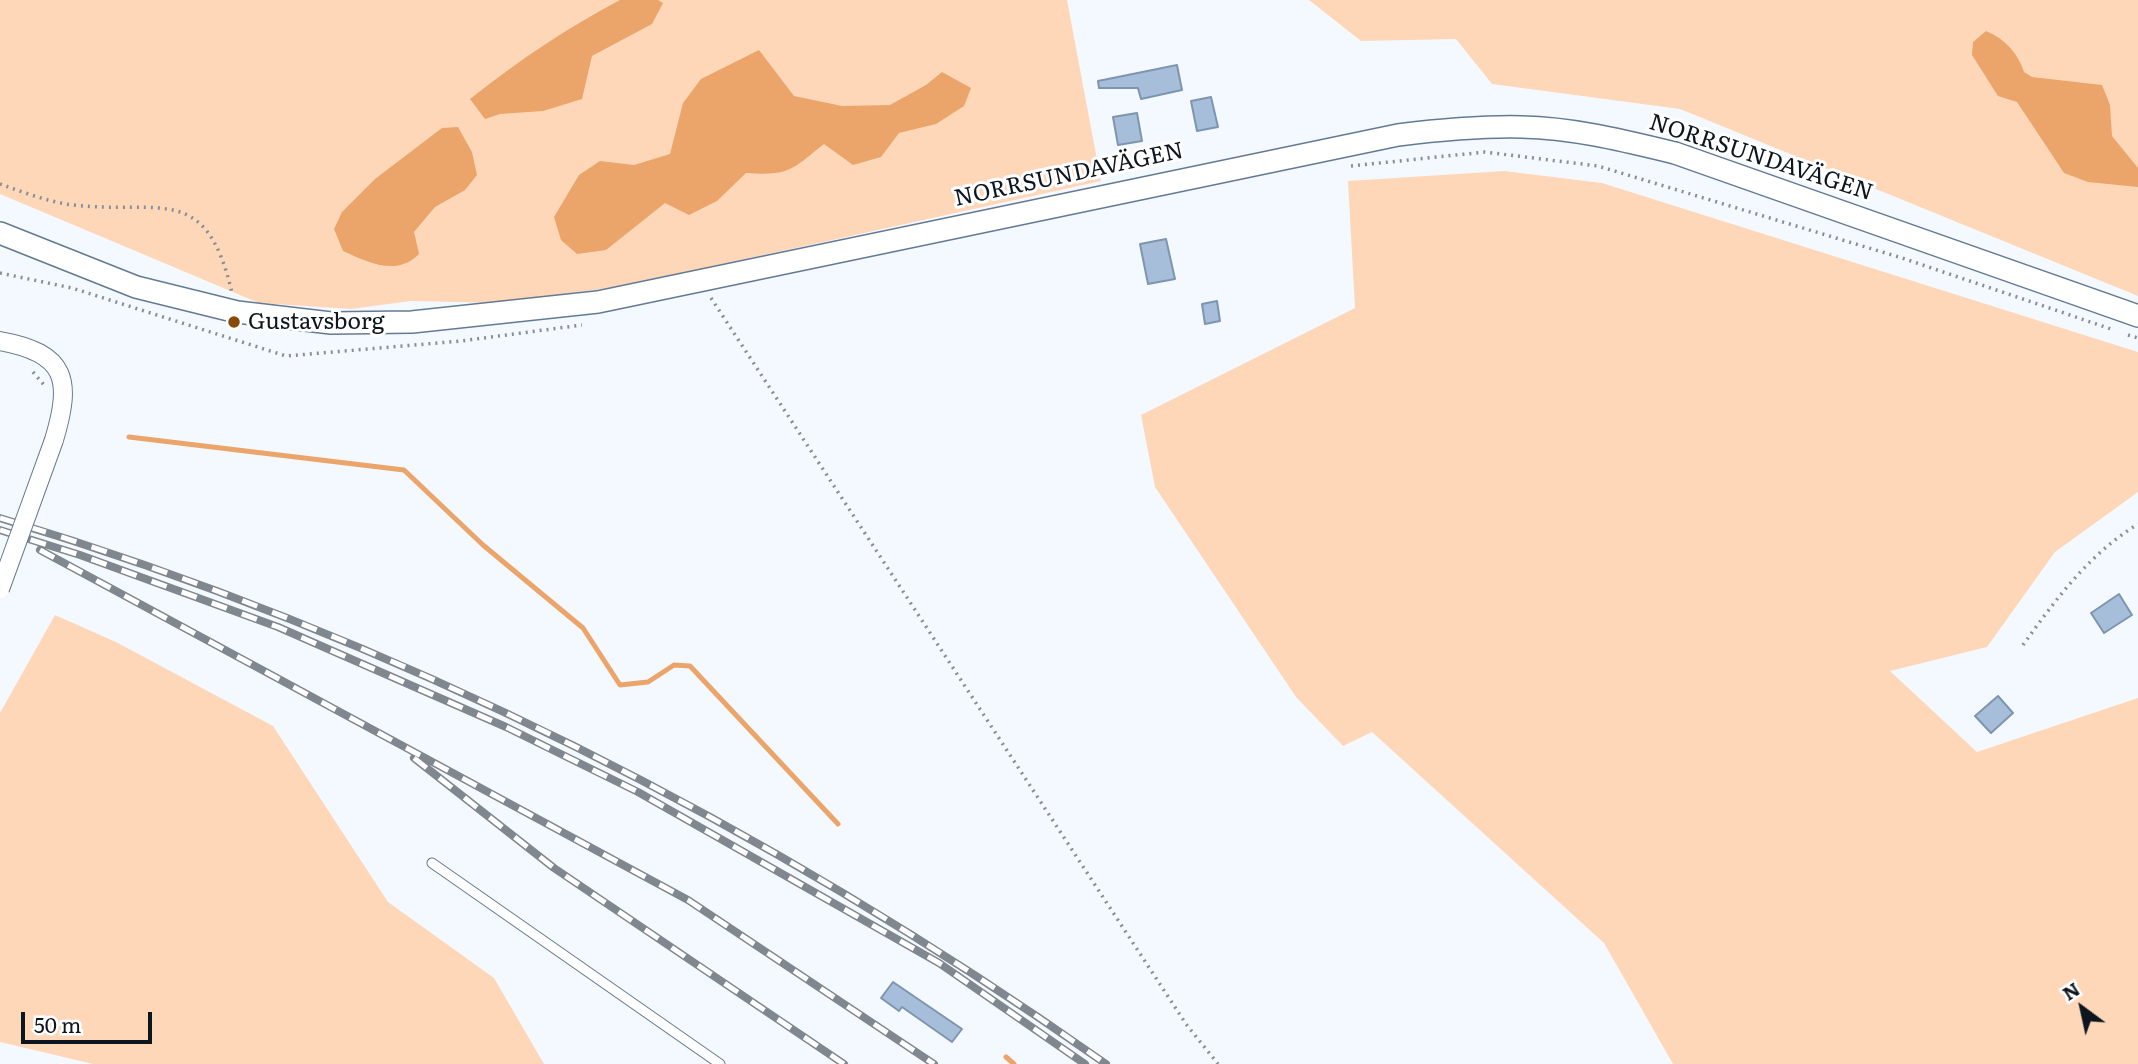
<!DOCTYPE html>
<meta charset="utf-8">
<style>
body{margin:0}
#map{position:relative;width:2138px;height:1064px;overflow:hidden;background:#f4f9ff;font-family:Literata,serif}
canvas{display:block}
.north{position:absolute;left:2047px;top:973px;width:70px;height:70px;-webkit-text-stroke:5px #fff;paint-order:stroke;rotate:327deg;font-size:19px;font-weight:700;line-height:28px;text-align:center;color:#0d161f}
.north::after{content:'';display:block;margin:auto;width:24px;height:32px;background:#0d161f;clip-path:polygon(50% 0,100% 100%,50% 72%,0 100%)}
.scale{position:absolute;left:21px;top:1012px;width:131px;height:32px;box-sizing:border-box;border:4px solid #0d161f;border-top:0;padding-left:9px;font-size:21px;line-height:24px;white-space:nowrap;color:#0d161f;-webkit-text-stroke:5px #fff;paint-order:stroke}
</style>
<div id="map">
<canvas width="2138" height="1064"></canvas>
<div class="north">N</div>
<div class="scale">50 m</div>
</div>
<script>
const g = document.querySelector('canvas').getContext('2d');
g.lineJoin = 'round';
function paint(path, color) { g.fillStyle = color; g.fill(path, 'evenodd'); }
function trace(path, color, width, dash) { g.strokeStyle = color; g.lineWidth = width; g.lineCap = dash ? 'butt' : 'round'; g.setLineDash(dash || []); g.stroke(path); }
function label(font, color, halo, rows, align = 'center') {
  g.font = font + ' Literata,serif'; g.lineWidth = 6; g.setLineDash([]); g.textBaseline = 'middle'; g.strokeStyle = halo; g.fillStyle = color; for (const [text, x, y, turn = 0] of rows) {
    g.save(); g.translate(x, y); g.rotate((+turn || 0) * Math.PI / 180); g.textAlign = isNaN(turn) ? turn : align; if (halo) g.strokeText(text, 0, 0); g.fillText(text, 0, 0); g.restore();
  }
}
paint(new Path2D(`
 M0,0h1067l34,181 -478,105 -124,17 -88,-2 -60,8 -92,-6 -259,-109z
 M1309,0h829v296l-458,-187 -188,-25 -36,-45 -95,2z
 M1504,171l98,12 536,169v140l-83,60 -68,95 -97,24 87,81 161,-54v366h-465l-69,-121 -232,-211 -29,14 -47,-49 -141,-210 -14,-72 214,-107 -7,-127z
 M55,615l61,27 157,84 115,176 106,76 50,86h-451l-93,-22v-329z`), '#fed7b9');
paint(new Path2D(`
 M620,0h38l5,3 -11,21 -60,32 -10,43 -39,12 -43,3 -15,5 -15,-20c48,-38 97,-71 150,-99z
 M1986,31c19,8 32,22 38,41l8,5 70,8 8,20 2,31 26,32v19l-50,-5 -24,-9 -47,-71 -19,-6 -26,-41 1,-13z
 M759,50l35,46 48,10 48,-1 36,-20 16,-13 29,16 -7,18 -28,18 -37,9 -18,24 -28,8 -29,-21c-33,26 -34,32 -78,29l-29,28 -28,14 -24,-12 -59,47 -29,4 -16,-14 -7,-23 25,-42 21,-14 34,4 36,-11 13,-51 18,-24z
 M458,127l14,25 5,23 -12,15 -30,17 -21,25 5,22c-22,23 -52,8 -76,-3l-9,-22 8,-17 33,-33 67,-51z`), '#eba56b');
trace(new Path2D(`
 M129,437l275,33 79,75 100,83 37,57 28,-3 26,-17 16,1 148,158
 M1006,1057l8,7`), '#eba56b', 5);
const building = new Path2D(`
 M1177,65l5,25 -41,9 -3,-11h-39l-1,-7z
 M1211,97l7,30 -21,4 -6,-30z
 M1137,113l5,28 -24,4 -5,-28z
 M1166,239l9,40 -27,5 -8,-40z
 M1217,301l3,20 -15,3 -3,-20z
 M2119,594l13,21 -28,18 -13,-20z
 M1998,696l15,17 -22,20 -16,-17z
 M893,982l69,47 -10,13 -50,-35 -3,4 -18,-13z`);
paint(building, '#a6bed9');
trace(building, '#7e95af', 2);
const service = new Path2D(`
 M432,863l288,201`);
const minor = new Path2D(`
 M0,341c67,12 72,39 54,99`);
const tertiary = new Path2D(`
 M0,233l136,54 101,25 94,11 81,-1 186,-20 800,-167c41,-5 82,-9 124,-8 52,1 103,14 153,26l463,163`);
trace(service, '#647a94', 11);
trace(minor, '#647a94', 20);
trace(tertiary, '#647a94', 24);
trace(new Path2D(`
 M1351,166l134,-14 113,14 304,92 212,72
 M0,184c23,8 48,18 73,21 88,10 133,-24 159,88
 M0,273l72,15 214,68 175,-15 121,-16
 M711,298l475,726 32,40
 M2128,335l10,3
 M33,372l11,13
 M2023,645c33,-46 66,-91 115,-121`), '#878e96', 3.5, [2, 5]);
trace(service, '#fff', 9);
trace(minor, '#fff', 18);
trace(tertiary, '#fff', 21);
const rail = new Path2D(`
 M0,518c396,119 768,308 1106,546
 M0,530l80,25 198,72 228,100 132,65 301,171 146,101
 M40,550l648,350 246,164
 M414,758l140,110 290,196`);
trace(rail, '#80878e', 8);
trace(rail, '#fff', 5, [16]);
const minorBridge = new Path2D(`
 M0,589l54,-149`);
trace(minorBridge, '#647a94', 20, []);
trace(minorBridge, '#fff', 18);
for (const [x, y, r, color] of [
 [234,322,7,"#874a08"]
]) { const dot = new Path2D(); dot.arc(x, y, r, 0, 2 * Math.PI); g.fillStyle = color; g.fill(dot); trace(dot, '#fff', 2.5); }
label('23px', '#0d161f', '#fff', [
 ["NORRSUNDAVÄGEN",1761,158,18],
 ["NORRSUNDAVÄGEN",1069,175,-12]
]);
label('23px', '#0d161f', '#fff', [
 ["Gustavsborg",248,322]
], 'left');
</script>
